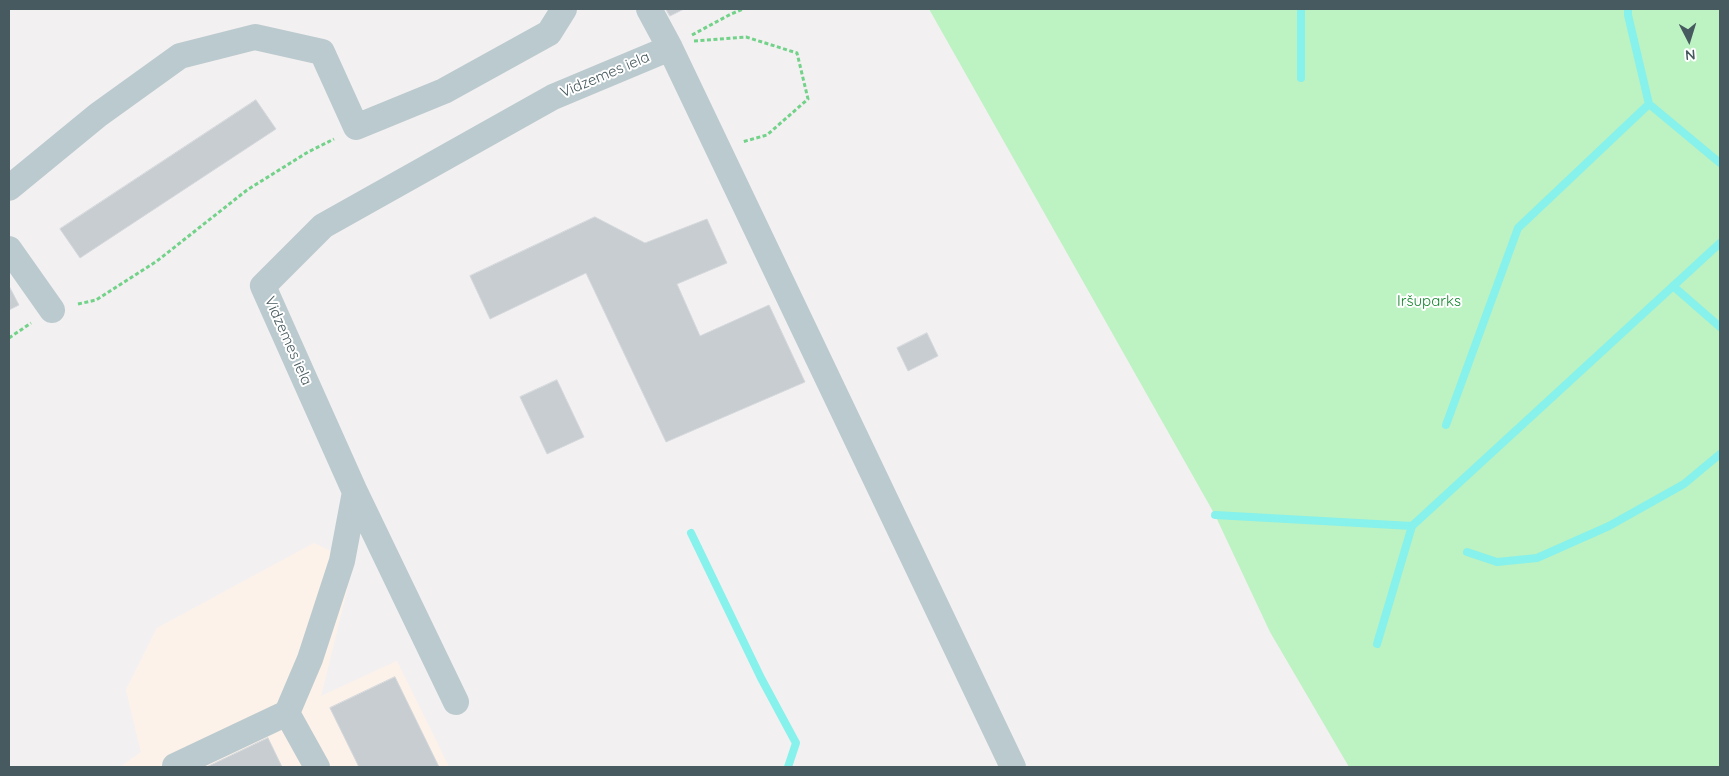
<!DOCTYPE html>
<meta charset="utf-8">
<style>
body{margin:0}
#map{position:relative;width:1729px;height:776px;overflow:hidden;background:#f3f0f1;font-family:Quicksand,sans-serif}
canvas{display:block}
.frame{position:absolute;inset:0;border:10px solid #475a5f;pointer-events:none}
.north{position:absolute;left:1664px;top:15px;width:50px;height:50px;-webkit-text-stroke:4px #fff;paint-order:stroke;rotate:175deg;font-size:14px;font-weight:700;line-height:20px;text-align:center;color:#475a5f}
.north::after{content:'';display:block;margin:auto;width:18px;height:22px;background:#475a5f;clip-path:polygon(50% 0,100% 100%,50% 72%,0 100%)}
</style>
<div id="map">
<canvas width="1729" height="776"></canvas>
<div class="frame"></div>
<div class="north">N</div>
</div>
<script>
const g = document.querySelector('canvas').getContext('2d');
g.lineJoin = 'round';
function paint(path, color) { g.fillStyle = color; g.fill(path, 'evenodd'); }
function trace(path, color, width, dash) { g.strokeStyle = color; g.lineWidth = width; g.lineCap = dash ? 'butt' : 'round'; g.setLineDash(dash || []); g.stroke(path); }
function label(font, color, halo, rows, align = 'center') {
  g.font = font + ' Quicksand,sans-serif'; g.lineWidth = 4; g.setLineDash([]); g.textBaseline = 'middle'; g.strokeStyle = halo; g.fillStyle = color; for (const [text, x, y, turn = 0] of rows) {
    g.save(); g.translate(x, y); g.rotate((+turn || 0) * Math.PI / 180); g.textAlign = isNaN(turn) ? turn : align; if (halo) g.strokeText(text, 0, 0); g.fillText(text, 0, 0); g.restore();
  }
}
paint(new Path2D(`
 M314,543l40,19 -33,134 76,-35 52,106h-329l21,-15 -15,-62 31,-62z`), '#fdf2e9');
paint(new Path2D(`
 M929,9h791v758h-371l-79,-135 -55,-117z`), '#bdf2c3');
trace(new Path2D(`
 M1628,9v6l21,89 71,59
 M1301,78v-69
 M1673,286l47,41
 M1446,425l72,-197 131,-124
 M1215,515l197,11 308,-283
 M691,533l70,145 35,65 -8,24
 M1467,552l30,10 40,-4 72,-32 75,-42 36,-30
 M1377,644l35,-118`), '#87f1eb', 8);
const building = new Path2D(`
 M666,9h18l-14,7z
 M256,100l20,29 -196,129 -20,-29z
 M595,217l50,26 62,-24 20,44 -50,21 23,52 69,-31 36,77 -139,60 -80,-169 -96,46 -20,-43z
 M9,286l10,19 -10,5z
 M927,333l11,23 -30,15 -11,-23z
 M557,380l27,57 -37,17 -27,-57z
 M395,677l44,90h-80l-29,-59z
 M268,738l14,29h-75z`);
paint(building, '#c7cdd0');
trace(building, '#d4d8dc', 1);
trace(new Path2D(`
 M692,35l39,-21 12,-5
 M694,41l52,-4 51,16 11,46 -41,36 -25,7
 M78,304l18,-4 61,-39 90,-71 61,-38 26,-13
 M9,338l22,-15`), '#72d289', 3, [4, 2.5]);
trace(new Path2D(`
 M649,9l21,39 343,719
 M9,188l89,-73 82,-59 75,-19 67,15 34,75 88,-36 105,-58 15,-24
 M9,249l43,61
 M456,702l-101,-210 -92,-206 60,-60 230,-129 117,-49
 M287,713l30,54
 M176,767l-1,-1 112,-53 23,-54 32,-98 13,-69`), '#bbcace', 26);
label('15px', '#475a5f', '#fff', [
 ["Vidzemes iela",605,75,-23],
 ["Vidzemes iela",288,341,66]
]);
label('15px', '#12862d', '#fff', [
 ["Iršuparks",1429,301]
]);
</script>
